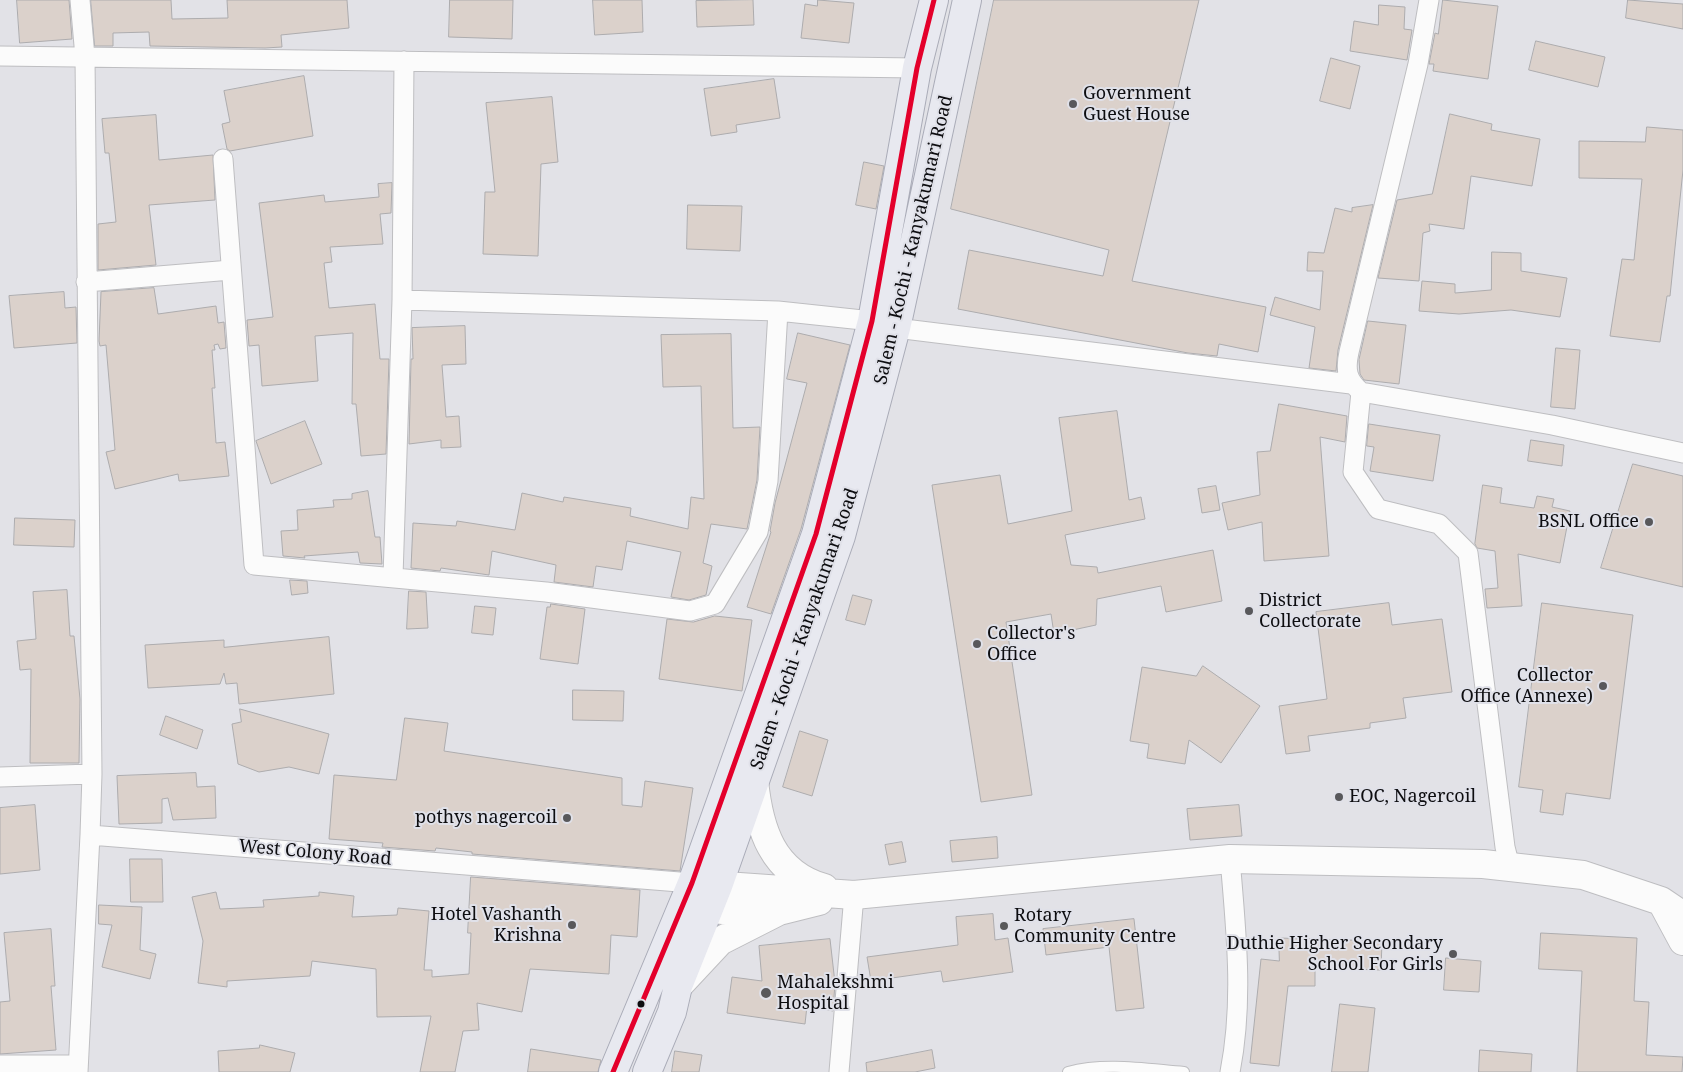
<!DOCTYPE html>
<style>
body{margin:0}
canvas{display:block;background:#e2e2e7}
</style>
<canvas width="1683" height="1072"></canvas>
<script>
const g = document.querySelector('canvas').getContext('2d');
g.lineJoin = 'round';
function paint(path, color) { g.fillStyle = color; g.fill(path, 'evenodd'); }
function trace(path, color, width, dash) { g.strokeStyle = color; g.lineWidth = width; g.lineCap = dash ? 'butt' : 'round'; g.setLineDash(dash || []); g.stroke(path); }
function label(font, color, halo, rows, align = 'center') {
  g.font = font + ' "Noto Serif",serif'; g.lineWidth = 4; g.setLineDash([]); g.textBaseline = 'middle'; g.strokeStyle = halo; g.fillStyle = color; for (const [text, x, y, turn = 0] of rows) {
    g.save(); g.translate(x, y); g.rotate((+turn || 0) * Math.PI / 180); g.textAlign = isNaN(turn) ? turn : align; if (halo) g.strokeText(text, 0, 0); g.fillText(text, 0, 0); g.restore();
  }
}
const building = new Path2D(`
 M17,0h52l3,39 -52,4z
 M91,0h80l1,19 56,-1 -1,-18h120l2,28 -68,7 1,12 -17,1 -115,-2 -1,-14 -36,1v13h-18z
 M450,0h63l-1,39 -63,-2z
 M593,0h49l1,32 -48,3z
 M753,0l1,25 -57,2 -1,-26z
 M818,0l36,3 -5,40 -48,-5 4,-34 12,2z
 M994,0h205l-67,281 134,26 -8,45 -39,-8 -2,12 -29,-3 -230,-44 11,-59 134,26 6,-26 -158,-41z
 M1443,0l55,6 -10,73 -55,-8 1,-7h-5l6,-31 3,1z
 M1628,0l55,4v25l-57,-11z
 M1379,5l26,2 -1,22 8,1 -5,30 -57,-9 4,-30 24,4z
 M1536,41l69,16 -7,30 -69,-17z
 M1331,58l29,8 -10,43 -30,-8z
 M304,76l9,60 -83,15 -3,-2 -5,-25 8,-2 -6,-31z
 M774,79l6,39 -44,7 1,7 -26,4 -7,-47z
 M552,97l6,65 -17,2 -3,92 -55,-2 2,-62h10l-9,-89z
 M1450,114l42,10 -1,6 49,9 -8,47 -61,-10 -7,53 -35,-5 1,7 -7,2 -4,48 -41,-3 19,-78 35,-6z
 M156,115l3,45 54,-5 2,45 -66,5 7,60 -58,5v-46l18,-2 -7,-69h-4l-3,-34z
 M1647,127l36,3v40l-13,126h-3l-7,46 -50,-6 12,-77 12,1 8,-81 -63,-1v-37l66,1z
 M864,162l20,4 -8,43 -20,-4z
 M392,183l-1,30 -11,1 3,30 -53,3 2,15 -8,1 5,45 46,-4 5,55h9l-3,95 -25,2 -5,-52h-4l1,-71 -38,3 3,45 -56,5 -3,-41 -10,1 -2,-26 26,-3 -14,-114 65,-8 1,7 54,-5 -1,-13z
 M688,205l54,1 -2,45 -53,-2z
 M1373,205l-35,145 -2,21 -27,-3 6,-41 -45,-12 5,-18 45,13 3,-39h-16l1,-19 16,1 11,-45 17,4v-4z
 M1492,252l29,1v18l46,7 -7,39 -49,-7 -52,4 -40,-3 3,-30 33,3v9l36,-3z
 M154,288l4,26 58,-8 2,17 6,-1 2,26 -6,1 -2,-5 -4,1 1,5h-3l3,38h-3l4,55 9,-1 4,34 -50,5 -1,-7 -63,15 -9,-37 9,-2 -9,-105 -6,1 -1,-5 2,-49z
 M64,292l1,16 11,-1 1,36 -63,5 -5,-52z
 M1368,321l38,4 -7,59 -35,-4 -4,-6 -1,-14z
 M465,326l1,38 -24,1 4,52 13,-1 2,31 -20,1v-8l-32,4 2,-85h2l-1,-31z
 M798,333l52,12 -49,184 -30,85 -24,-7 24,-75 -1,-1 5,-28 32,-120 -20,-4z
 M731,334l2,94 27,-1 -3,53 -10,49 -36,-5 -8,39 9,3 -6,29 -17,5 -18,-3 10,-45 -54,-11 -5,29 -26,-4 -3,21 -39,-5 2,-17 -64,-14 -3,24 -48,-7 -1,3 -29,-3 2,-45 43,3 1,-5 58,9 7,-37 41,9 1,-5 67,11 -1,8 58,13 3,-32 13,2 -3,-113 -38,1 -2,-52z
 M1556,348l24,2 -5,59 -24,-2z
 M1279,404l68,12 -2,26 -25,-5 9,119 -65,5 -2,-39 -34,8 -6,-27 38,-8 -3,-43 13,-1z
 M1117,411l12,89 12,-3 4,22 -80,16 6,30 26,2 1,6 115,-23 9,51 -56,11 -5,-26 -64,13 -1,26 -42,9 -3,-20 -45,8 26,173 -51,7 -49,-317 68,-10 8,49 64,-13 -13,-93z
 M305,421l17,43 -51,20 -15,-43z
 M1369,424l71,11 -7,46 -63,-10 4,-24 -7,-1z
 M1531,440l33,5 -2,21 -34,-5z
 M1633,464l50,12v111l-82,-19z
 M1483,485l19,3 -2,15 34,5 3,-12 17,3 -2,8 18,4 -10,52 -42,-9 4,52 -35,2 -2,-19 13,-1 -3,-37 -18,-3 -2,-4z
 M1216,486l4,24 -18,3 -4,-24z
 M368,491l7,46h5l2,27 -22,-1 -2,-11 -54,4 1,2 -22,-2 -2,-25 17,-1 -1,-20 37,-3 -1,-7 19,-1v-5z
 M15,518l60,2 -1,27 -60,-2z
 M290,580l17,1 1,12 -16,2z
 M67,590l3,46h4l6,63 -1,64h-49l1,-94 -11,1 -3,-29 19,-2 -3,-47z
 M409,591l17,1 2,36 -21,1z
 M853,595l19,5 -7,25 -19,-5z
 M1389,603l3,22 50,-6 10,73 -49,6 3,20 -36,5v5l-62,8 2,15 -24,3 -7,-48 48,-7 -11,-87z
 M1542,603l91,12 -23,184 -44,-6 -3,22 -23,-3 3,-22 -24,-3z
 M551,604l34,5 -7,55 -38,-5 7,-52h3z
 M475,606l21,2 -3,27 -21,-2z
 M715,616l37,4 -10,71 -83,-12 8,-60 26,3z
 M329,637l5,57 -95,10 -2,-21 -11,1 -2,-11 -4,11 -72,4 -3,-43 79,-5v7z
 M1203,666l57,40 -39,57 -32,-23 -4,24 -38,-6 2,-14 -19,-3 12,-74 54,9z
 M573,690l51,1 -1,30 -50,-1z
 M240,709l89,25 -10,40 -30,-7 -30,5 -21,-8 -6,-40 9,-2z
 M166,716l37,14 -6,19 -37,-14z
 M405,718l43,5 -4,28 178,27v27l20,2 3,-26 48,7 -13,83 -208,-17v-2l-36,-4 -1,3 -53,-4 1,-4 -54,-4 5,-64 62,5z
 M800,731l28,9 -16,56 -29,-9z
 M196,773l1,14 18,-1 1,32 -43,2 -5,-22 -6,1v24l-43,1 -2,-48z
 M35,805l5,65 -40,4v-66z
 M1239,805l3,31 -52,4 -3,-31z
 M997,837l1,21 -46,4 -2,-21z
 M902,842l4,20 -17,3 -4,-20z
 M130,859h32l1,43h-32z
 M471,877l169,13 -3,47 -26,-2 -2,39 -79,-5 -8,43 -45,-9 2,27 -16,1 -8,41h-35l11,-56 -54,1 -1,-48 -64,-8 -2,15 -83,5v6l-29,-4 5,-42 -11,-44 24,-5 4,17 44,-2 -1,-7 56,-4v-4l35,4 -2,21 45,-2 1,-7 31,3 -5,59h8v7l37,-3 2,-41h-3z
 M99,905l43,2 -2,43 16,4 -6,25 -48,-12 10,-42 -13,-1z
 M993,914l2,26 13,-2 5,34 -70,10 -2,-11 -70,10 -4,-24 91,-12 -2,-28z
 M1134,919l10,89 -28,3 -7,-64 -63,8 -3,-26z
 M51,929l4,57h-4l5,64 -56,4v-52l10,-1 -6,-68z
 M1541,933l96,5 -3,63 15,1 -3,53 37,2 -1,15h-105l5,-101 -43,-2z
 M1279,938l103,3 -1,29 -66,-2v18h-27l-9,80 -29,-3 11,-104 18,2z
 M830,939l5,44 -2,28 -26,-5 -2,18 -78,-11 5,-36 30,4 -3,-35z
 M1446,958l35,3 -2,31 -35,-2z
 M1340,1004l35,4 -7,64h-36z
 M260,1045l35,8 -5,19h-71l-1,-21 41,-3z
 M531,1049l70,11 -3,12h-70z
 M932,1050l3,18 -20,4h-48l-1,-9z
 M1480,1050l52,4 -1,18h-52z
 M675,1051l27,4 -3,17h-27z`);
paint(building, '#dbd1cb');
trace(building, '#adacae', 1);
const service = new Path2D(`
 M1068,1072c37,-10 78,-3 116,0`);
const minor = new Path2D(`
 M80,0l5,57 7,717
 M1429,0l-11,64 -69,288c-4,18 -2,28 12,40l191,33 131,28
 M0,56l917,12
 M223,159l31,406 292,27 144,19 25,-7 43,-72 10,-51 10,-170 94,10
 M86,282l145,-12
 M402,300l376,11
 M896,328l455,56
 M1361,392l-8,80 25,37 61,15 29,29 37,294 5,20
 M393,577l9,-277 2,-239
 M0,777l92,-3 -2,61 602,48
 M0,1065h78
 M78,1072l12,-237
 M839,1072l15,-177
 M1230,1072c14,-71 6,-142 0,-213`);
const secondary = new Path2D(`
 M754,781c5,48 18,92 70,107
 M696,884l158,11 376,-36 253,5 100,11 78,26 22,15
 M1662,902l21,39
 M685,907l51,4h39
 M678,986l42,-45 59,-30 40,-10`);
const trunk = new Path2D(`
 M613,1072l79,-189 124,-349 56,-213 45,-253 17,-68
 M647,1072l25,-60 6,-26 40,-100 123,-350 55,-208 71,-328`);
trace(service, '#bebec1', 12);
trace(minor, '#bebec1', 21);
trace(secondary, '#bebec1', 30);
trace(trunk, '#aaacb8', 30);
trace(service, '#fbfbfb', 10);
trace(minor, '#fbfbfb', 19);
trace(secondary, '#fbfbfb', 28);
trace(trunk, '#e8e9f0', 28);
trace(new Path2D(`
 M613,1072l79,-189 124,-349 56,-213 45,-253 17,-68`), '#e4002b', 5);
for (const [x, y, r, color] of [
 [1073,104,5,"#58585b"],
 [1649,522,5,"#58585b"],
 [1249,611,5,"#58585b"],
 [977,644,5,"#58585b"],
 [1603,686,5,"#58585b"],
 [1339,797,5,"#58585b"],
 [567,818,5,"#58585b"],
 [572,925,5,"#58585b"],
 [1004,926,5,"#58585b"],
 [1453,954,5,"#58585b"],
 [766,993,6,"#58585b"],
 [641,1004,4.5,"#0d0d10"]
]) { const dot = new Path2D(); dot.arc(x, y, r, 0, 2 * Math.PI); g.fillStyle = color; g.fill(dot); trace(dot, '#e0e1e9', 2); }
label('18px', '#0d0d10', '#e0e1e9', [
 ["Government",1083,94],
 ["Guest House",1083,115],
 ["BSNL Office",1639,522,"right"],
 ["District",1259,601],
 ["Collectorate",1259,622],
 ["Collector's",987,634],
 ["Office",987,655],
 ["Collector",1593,676,"right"],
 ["Office (Annexe)",1593,697,"right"],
 ["EOC, Nagercoil",1349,797],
 ["pothys nagercoil",557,818,"right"],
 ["Hotel Vashanth",562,915,"right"],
 ["Krishna",562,936,"right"],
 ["Rotary",1014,916],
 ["Community Centre",1014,937],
 ["Duthie Higher Secondary",1443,944,"right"],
 ["School For Girls",1443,965,"right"],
 ["Mahalekshmi",777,983],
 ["Hospital",777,1004]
], 'left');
label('18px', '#0d0d10', '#e0e1e9', [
 ["Salem - Kochi - Kanyakumari Road",914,240,-77],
 ["Salem - Kochi - Kanyakumari Road",805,629,-71],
 ["West Colony Road",315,853,5]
]);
</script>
